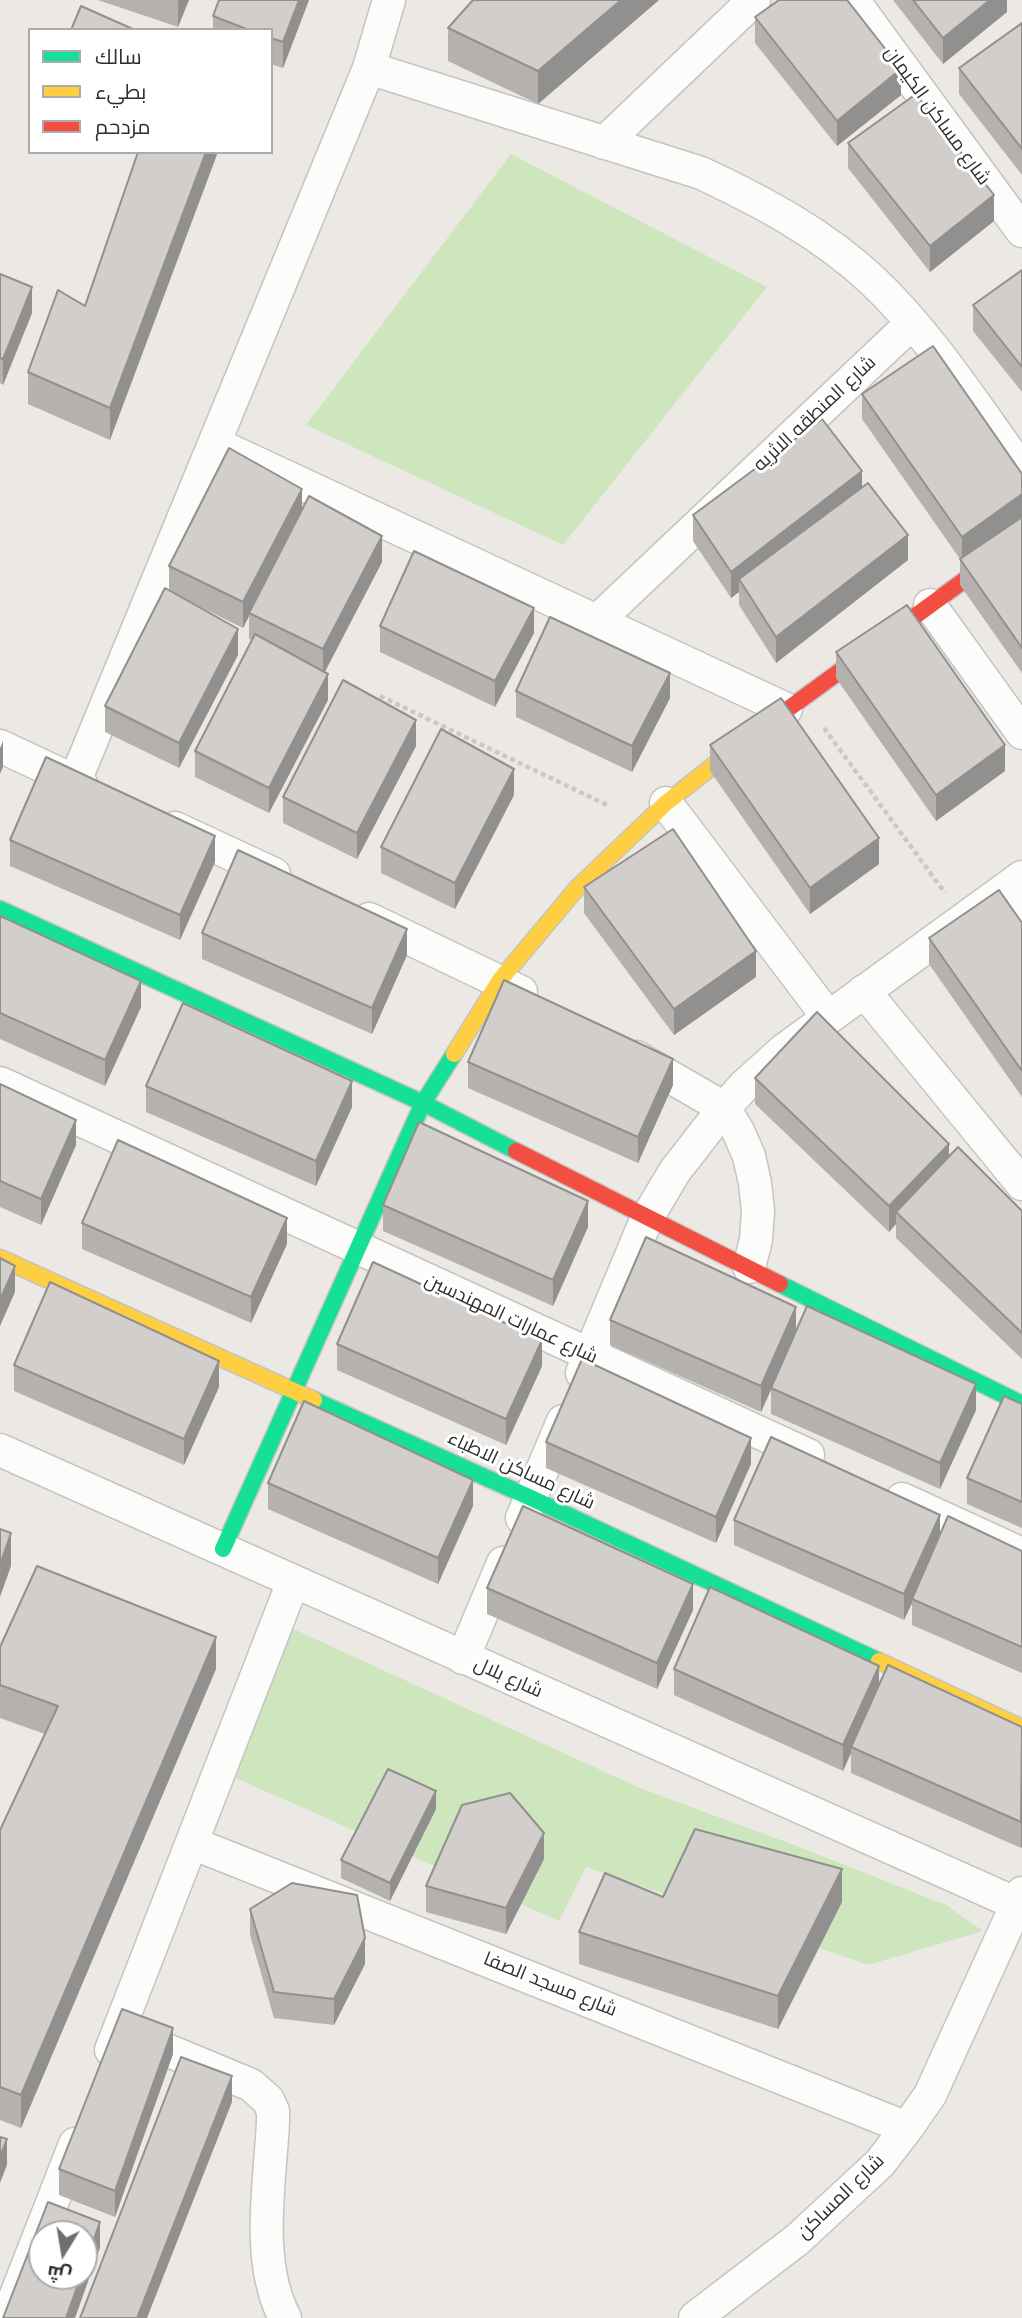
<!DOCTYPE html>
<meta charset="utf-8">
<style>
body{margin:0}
#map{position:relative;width:1022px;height:2318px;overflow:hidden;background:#ece8e4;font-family:Arial,Cairo,sans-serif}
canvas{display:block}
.legend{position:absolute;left:28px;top:28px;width:245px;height:126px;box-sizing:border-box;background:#fff;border:2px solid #ababab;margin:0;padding:9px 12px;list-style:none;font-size:21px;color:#2e2e2e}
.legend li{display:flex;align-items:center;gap:14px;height:35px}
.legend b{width:35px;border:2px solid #ababab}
.north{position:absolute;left:28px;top:2220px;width:70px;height:70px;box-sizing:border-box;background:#fff;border:2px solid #ababab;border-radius:50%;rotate:191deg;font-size:19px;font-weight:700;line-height:28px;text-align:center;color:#2e2e2e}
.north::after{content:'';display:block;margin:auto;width:24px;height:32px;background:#706f6e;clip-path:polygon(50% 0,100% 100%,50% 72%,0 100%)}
</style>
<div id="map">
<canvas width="1022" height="2318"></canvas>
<ul class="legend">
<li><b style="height:9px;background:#16e098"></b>سالك</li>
<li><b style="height:9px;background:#ffcf43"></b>بطيء</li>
<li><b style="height:9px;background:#f24e42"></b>مزدحم</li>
</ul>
<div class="north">ش</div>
</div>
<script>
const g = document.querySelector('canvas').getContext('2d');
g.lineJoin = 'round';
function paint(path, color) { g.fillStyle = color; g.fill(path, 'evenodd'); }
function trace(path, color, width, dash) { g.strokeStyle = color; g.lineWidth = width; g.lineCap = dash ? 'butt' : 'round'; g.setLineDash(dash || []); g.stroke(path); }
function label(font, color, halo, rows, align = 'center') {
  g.font = font + ' Arial,Cairo,sans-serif'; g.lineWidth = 6; g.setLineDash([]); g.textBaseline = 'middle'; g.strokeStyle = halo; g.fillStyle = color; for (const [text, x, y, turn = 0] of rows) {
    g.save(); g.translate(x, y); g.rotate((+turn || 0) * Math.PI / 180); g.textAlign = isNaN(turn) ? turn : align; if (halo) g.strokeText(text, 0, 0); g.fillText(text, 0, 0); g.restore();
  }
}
paint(new Path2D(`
 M511,154l256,133 -204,258 -257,-120z
 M289,1627l351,161 162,60 144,57 37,26 -115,34 -282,-98 -27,54 -328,-145z`), '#cee6be');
const street = new Path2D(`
 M853,0l169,231
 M369,68l332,105c62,29 122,61 172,108 58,55 102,125 149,189
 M604,143l150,-143
 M216,444l570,265
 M930,605l92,128
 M597,621l315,-298
 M0,746l81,38
 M75,781l294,-713 20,-68
 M666,803l162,214
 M175,828l99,46
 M1005,890l17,24
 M369,919l152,73
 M864,991l158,193
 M636,1057l88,51 14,23 11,25 6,27 3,28 -2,29 -7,27
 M0,1083l808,372
 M582,1373l65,-155 28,-47 49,-63 20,-22 40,-36 238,-173
 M0,1450l1017,454
 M902,1499l120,55
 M522,1518l41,-97
 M463,1658l40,-95
 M192,1843l715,285
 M133,2036l118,49 17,15 5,11v11c-3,62 -18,139 12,196
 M111,2050l182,-468
 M7,2318l68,-174
 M695,2318l103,-79 82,-76 27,-35 23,-33 92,-202`);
const fast = new Path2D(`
 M0,909l423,194 93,48
 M780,1284l242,120
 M314,1400l217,98 348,163
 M223,1549l200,-446 31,-49`);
const slow = new Path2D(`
 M454,1054l46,-74 78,-93 88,-84 81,-64
 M0,1258l314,142
 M879,1661l143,67`);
const jam = new Path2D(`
 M747,739l275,-201
 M516,1151l264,133`);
trace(street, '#c5c4c5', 35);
trace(fast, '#c5c4c5', 19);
trace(slow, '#c5c4c5', 19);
trace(jam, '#c5c4c5', 19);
trace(new Path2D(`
 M380,696l229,110
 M824,728l121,165`), '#c9c9c8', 4.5, [5, 3.5]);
trace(street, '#fcfcfb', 32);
trace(fast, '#16e098', 16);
trace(slow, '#ffcf43', 16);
trace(jam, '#f24e42', 16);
paint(new Path2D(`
 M98,0h91l-11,27z
 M219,0h90l-26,68 -12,-4v-34h-58v-14z
 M659,0l-121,104 -90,-43v-33z
 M893,0h114v12l-64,52z
 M755,17l146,78 -64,51 -82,-103z
 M1022,23v152l-63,-81v-26z
 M848,143l146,78 -64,51 -82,-104z
 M138,152l-28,288 -82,-36v-32l57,-66z
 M1022,270v122l-49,-61v-26z
 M0,274l32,39 -29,72 -3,-2z
 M862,394l160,80v199l-62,-88v-26l-98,-140z
 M862,487l46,73 -132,103 -37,-58v-13l-8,6 -38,-57v-26z
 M302,510l80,52 -57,110 3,28 -59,113 -74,-36v-26l57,-111 -3,-1v-23l-6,12 -55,-27 50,54 -59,113 -74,-36v-26l64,-115v-25z
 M380,626l154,7 -39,74 -115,-55z
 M836,652l169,119 -69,50 -100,-143z
 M516,691l154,7 -38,74 -116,-55z
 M710,745l169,119 -69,50 -100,-143z
 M416,746l-59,113 -74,-36v-26z
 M514,795l-59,114 -74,-36v-26z
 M10,840l205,22 -35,78 -170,-74z
 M584,887l172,90 -82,58 -90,-122z
 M0,916l141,91 -36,79 -105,-47z
 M1022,923v174l-93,-133v-26z
 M202,933l205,22 -35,79 -170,-75z
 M468,1062l205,23 -35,78 -170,-75z
 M755,1078l194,79 73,54v148l-126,-121v-14l-7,8 -134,-128z
 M0,1084l76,61 -35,80 -41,-18z
 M146,1086l206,21 -36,79 -170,-74z
 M383,1205l205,22 -35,79 -170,-75z
 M82,1223l205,21 -36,79 -169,-74z
 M610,1320l186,11 180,79 -36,79 -169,-75v-24l-10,22 -151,-67z
 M337,1344l205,22 -36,79 -169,-75z
 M14,1365l205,22 -35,78 -170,-74z
 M1022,1404v124l-55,-24v-26z
 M546,1442l205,22 -35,79 -170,-75z
 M268,1483l205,23 -35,78 -170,-75z
 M734,1520l206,15 82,16v122l-110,-48v-22l-8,17 -170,-75z
 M487,1588l206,22 -36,79 -170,-75z
 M0,1647l216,22 -195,459 -21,-8v-290l45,-96 -45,-16z
 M674,1669l205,15 143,43 -1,121 -170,-75v-20l-8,18 -169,-76z
 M436,1809l-46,92 -49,-23v-18z
 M544,1859l-38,75 -80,-22v-26z
 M663,1897l179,5 -64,127 -199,-65v-32z
 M250,1909l115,55 -31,61 -60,-7 -24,-83z
 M173,2054l-58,163 -56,-22v-26z`), '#b4b1af');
paint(new Path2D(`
 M179,0h10l-11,27v-26z
 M299,0h10l-26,68v-26z
 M621,0h38l-121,104v-33z
 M990,0h17v12l-64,52v-26z
 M901,69v26l-64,51v-25z
 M206,152h12l-108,288v-32z
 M994,195v26l-64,51v-26z
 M32,287v26l-29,72v-26z
 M862,471v25l-123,83v13l-8,6v-26z
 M302,489v26l-53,98v3l-6,12v-26z
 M1022,494v25l-60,44v-26z
 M908,535v25l-132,103v-26z
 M382,536v26l-59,113v-26z
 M534,608v25l-39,74v-26z
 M238,629v26l-59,113v-25z
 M670,673v25l-38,74v-26z
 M328,674v26l-59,113v-25z
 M416,720v26l-59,113v-26z
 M3,741v26l-3,7v-26z
 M1005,745v26l-69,50v-26z
 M514,769v26l-59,114v-26z
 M215,836v26l-35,78v-25z
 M879,838v26l-69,50v-26z
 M407,929v26l-35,79v-26z
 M756,951v26l-82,58v-26z
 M141,981v26l-36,79v-26z
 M673,1059v26l-35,78v-26z
 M352,1081v26l-36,79v-25z
 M76,1120v25l-35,80v-26z
 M949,1144v26l-53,42v12l-7,8v-26z
 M588,1201v26l-35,79v-26z
 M287,1218v26l-36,79v-26z
 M15,1266v26l-15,34v-26z
 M796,1307v26l-35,79v-26z
 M542,1340v26l-36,79v-26z
 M219,1361v26l-35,78v-26z
 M976,1384v26l-36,79v-26z
 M751,1438v26l-35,79v-26z
 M473,1480v26l-35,78v-26z
 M940,1515v26l-28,58v4l-8,17v-26z
 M11,1533v33l-11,31v-32z
 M693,1584v26l-36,79v-26z
 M216,1637v32l-195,459v-33z
 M879,1666v26l-28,55v6l-8,18v-26z
 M436,1791v18l-46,92v-18z
 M1022,1821v26l-1,1v-26z
 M544,1833v26l-38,75v-26z
 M842,1869v33l-64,127v-33z
 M365,1938v26l-31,61v-26z
 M173,2028v26l-58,163v-26z
 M232,2076v26l-85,216h-10z
 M7,2139v26l-7,18v-26z
 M100,2222v26l-25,70h-9l15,-42h3v-9z`), '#92908e');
const building = new Path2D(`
 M219,0h80l-16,42 -12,-4v-8h-22l-36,-14z
 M473,0h148l-83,71 -90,-43z
 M779,0h68l54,69 -64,52 -82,-104z
 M913,0h77l-47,38z
 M81,6l54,24h-64z
 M1022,23v126l-63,-81z
 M916,94l78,101 -64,51 -82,-103z
 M138,152h68l-96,256 -82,-36 30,-82 27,16z
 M1022,270v97l-49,-62z
 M0,274l32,13 -29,72 -3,-1z
 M933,346l89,128v20l-60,43 -100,-143z
 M822,419l40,52 -131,101 -38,-57z
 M229,448l73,41 -59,113 -74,-36z
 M868,483l40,52 -132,102 -37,-58z
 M309,496l73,40 -59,113 -74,-36z
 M1022,517v131l-62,-89z
 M414,551l120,57 -39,73 -115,-55z
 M165,588l73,41 -59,114 -74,-37z
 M907,605l98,140 -69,50 -100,-143z
 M550,617l120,56 -38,73 -116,-55z
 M255,634l73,40 -59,114 -74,-37z
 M343,680l73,40 -59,113 -74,-36z
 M781,698l98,140 -69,50 -100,-143z
 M441,729l73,40 -59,114 -74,-36z
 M46,757l169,79 -35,79 -170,-75z
 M673,829l83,122 -82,58 -90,-122z
 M238,850l169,79 -35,79 -170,-75z
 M999,890l23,33v148l-93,-133z
 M0,916l141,65 -36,79 -105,-47z
 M504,980l169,79 -35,78 -170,-75z
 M183,1003l169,78 -36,80 -170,-75z
 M817,1012l132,132 -60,62 -134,-128z
 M0,1084l76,36 -35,79 -41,-18z
 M419,1122l169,79 -35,79 -170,-75z
 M118,1140l169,78 -36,79 -169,-74z
 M958,1147l64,64v122l-126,-121z
 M646,1237l150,70 -35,79 -151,-66z
 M0,1258l15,8 -15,34z
 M373,1262l169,78 -36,79 -169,-75z
 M50,1282l169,79 -35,78 -170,-74z
 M807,1306l169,78 -36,79 -169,-75z
 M582,1359l169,79 -35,79 -170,-75z
 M1004,1396l18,8v98l-55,-24z
 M304,1401l169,79 -35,78 -170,-75z
 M771,1437l169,78 -36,79 -170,-74z
 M523,1506l170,78 -36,79 -170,-75z
 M948,1516l74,35v96l-110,-48z
 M0,1529l11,4 -11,32z
 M37,1566l179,71 -195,458 -21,-8v-257l58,-124 -58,-21v-38z
 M710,1587l169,79 -36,79 -169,-76z
 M888,1665l134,62 -1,95 -170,-75z
 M388,1769l48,22 -46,92 -49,-23z
 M510,1793l34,40 -38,75 -80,-22 36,-81z
 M695,1829l147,40 -64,127 -199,-64 26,-59 58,24z
 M292,1883l65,12 8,43 -31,61 -60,-7 -24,-83z
 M122,2009l51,19 -58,163 -56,-22z
 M181,2057l51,19 -95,242h-57z
 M0,2137l7,2 -7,18z
 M48,2202l52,20 -16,45v-33h-42v42h39l-15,42h-63z`);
paint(building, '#d1cecb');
trace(building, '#92908e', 2);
label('19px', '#2e2e2e', '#fff', [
 ["شارع مساكن الكيمان",937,116,54],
 ["شارع المنطقه الاثريه",815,414,-43],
 ["شارع عمارات المهندسين",511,1319,25],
 ["شارع مساكن الاطباء",521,1471,25],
 ["شارع بلال",508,1678,24],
 ["شارع مسجد الصفا",550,1985,22],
 ["شارع المساكن",841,2197,-44]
]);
</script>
